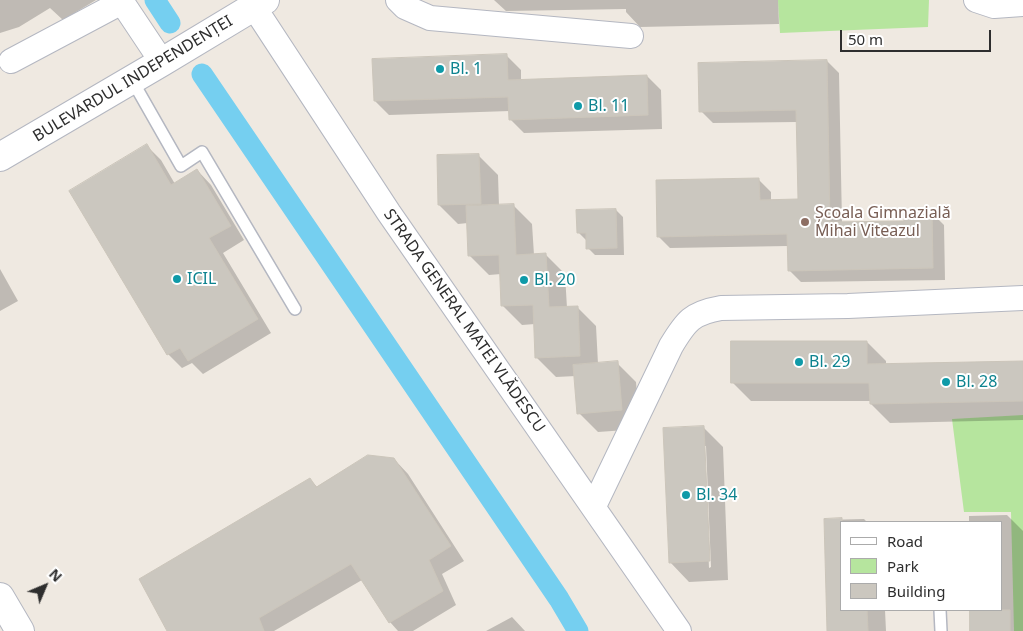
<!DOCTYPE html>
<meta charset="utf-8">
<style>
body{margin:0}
#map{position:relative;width:1023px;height:631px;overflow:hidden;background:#efe9e1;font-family:"Noto Sans",sans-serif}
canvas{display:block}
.legend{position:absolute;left:840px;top:521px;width:162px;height:90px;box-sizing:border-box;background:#fff;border:1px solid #ababab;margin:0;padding:6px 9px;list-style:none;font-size:15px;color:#2e2e2e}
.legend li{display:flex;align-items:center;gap:10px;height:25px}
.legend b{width:25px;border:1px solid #ababab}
.north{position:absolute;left:20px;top:561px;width:50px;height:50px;-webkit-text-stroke:4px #fff;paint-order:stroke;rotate:45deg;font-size:14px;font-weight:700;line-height:20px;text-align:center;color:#2e2e2e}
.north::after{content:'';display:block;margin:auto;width:18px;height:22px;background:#2e2e2e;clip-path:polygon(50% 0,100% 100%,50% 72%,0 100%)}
.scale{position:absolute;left:840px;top:30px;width:151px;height:22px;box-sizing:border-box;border:2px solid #2e2e2e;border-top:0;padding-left:6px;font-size:15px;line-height:18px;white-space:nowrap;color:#2e2e2e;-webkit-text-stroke:4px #fff;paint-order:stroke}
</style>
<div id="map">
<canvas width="1023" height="631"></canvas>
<ul class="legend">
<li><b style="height:6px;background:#fff"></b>Road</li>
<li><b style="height:14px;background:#b6e59e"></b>Park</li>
<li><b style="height:14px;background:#cbc7bf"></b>Building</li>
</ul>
<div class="north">N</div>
<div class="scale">50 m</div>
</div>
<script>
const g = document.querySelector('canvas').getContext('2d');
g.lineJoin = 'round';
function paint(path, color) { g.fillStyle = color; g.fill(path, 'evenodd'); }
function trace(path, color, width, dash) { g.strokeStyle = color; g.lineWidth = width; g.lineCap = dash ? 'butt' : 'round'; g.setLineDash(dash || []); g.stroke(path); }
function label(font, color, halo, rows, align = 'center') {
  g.font = font + ' "Noto Sans",sans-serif'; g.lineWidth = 4; g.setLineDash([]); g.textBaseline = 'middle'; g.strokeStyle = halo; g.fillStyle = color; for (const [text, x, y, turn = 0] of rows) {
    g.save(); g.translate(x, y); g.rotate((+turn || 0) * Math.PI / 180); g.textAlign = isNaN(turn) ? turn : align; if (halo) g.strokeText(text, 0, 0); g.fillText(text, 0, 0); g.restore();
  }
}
paint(new Path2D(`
 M778,0h151l-1,27 -148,6z
 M1023,415v216h-9l-3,-119h-47l-12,-93z`), '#b6e59e');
paint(new Path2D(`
 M0,0h96l-33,20 -13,-12 -31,19 -19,6z
 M494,0h284l1,24 -139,3 -14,-15v-3l-120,2z
 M507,56l14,14v10l126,-4 14,14 1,39 -138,4 -14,-14v-8l-121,4 -14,-14z
 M827,61l12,12 3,150 63,-1 27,-9 12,12 1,55 -144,2 -12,-12 -1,-24 -118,2 -12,-12 101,-56 12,12v9l28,-1 -2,-78 -84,1 -12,-12z
 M147,146l14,14 14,24 22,-14 14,15 33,55 -21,13 48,80 -68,41 -11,-11 -10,5 -14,-14 -97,-163z
 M479,156l19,19 1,31 14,-1 19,19 2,31h12l19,19 2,34 10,-1 19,19 2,38 19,-1 19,19 4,47 -42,3 -19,-19 -3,-37 -20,1 -19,-19 -2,-34 -13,1 -19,-19 -2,-32 -12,1 -19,-19 -2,-33 -10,1 -19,-19z
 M616,210l7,7 1,38h-29l-7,-7 -2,-8 -7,-7z
 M0,269l18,32 -18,10z
 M867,342l19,19v4l137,-3v58l-133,3 -19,-19v-3h-120l-19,-19z
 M704,428l19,19 5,133 -39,2 -19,-20zM704,446h2l5,121 -2,1z
 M394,459l14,15 56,87 -22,13 14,31 -43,26h-15l-8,-9 -28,-42 -88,51h-106l142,-152 8,9z
 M1007,515l16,16v100h-52v-21h31v-88h-33v-6z
 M864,519l3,3h-25v88h43l1,21h-57l-4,-111z
 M512,617l13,14h-39z`), '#0003');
trace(new Path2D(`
 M155,0l15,23
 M202,74l357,525 19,32`), '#75cff0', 21);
const building = new Path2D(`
 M507,54l1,26 139,-5 1,40 -139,5 -1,-23 -134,4 -2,-42z
 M827,60l3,162 74,-1v-8l28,-1 1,56 -145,3 -1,-37 -130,3 -1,-57 103,-2 1,22 38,-1 -2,-89 -97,2 -1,-49z
 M147,144l24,41 26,-16 34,57 -22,12 49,81 -70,42 -8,-13 -13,7 -98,-164z
 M479,154l2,50 -43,1 -1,-50z
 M514,204l2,51 30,-2 3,54 29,-1 2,50 -45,2 -2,-53 -32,1 -2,-51 -31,1 -2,-50z
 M616,209l1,39 -31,1v-16h-9l-1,-23z
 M731,341h136v23l156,-3v40l-153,3 -1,-21h-138z
 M618,361l4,49 -45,4 -4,-49z
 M704,426l6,135 -41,2 -6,-135z
 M368,455l26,3 57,88 -22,14 14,31 -54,32 -38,-59 -92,54 5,13h-97l-28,-52 171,-101 6,9z
 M842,518v92h25l1,21h-41l-3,-112z
 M970,610h40v21h-40z`);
paint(building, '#cbc7bf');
trace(building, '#cbc5ba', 1);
const lane = new Path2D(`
 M132,80l49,86 21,-14 93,157
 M940,610l1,21`);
const street = new Path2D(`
 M398,0l7,7 25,11 201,18
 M976,0l18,6 29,-2
 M254,7l135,206 290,418
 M11,61l111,-59 40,60
 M594,506l77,-160c15,-25 21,-33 50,-38l127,-2 175,-8`);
const secondary = new Path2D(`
 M0,157l162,-95 103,-62
 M0,597l20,34`);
trace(lane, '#b4b7c1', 14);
trace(street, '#b4b7c1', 26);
trace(secondary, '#b4b7c1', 30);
trace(lane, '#fff', 11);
trace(street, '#fff', 24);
trace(secondary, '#fff', 28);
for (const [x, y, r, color] of [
 [440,69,5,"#0f9aa8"],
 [578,106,5,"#0f9aa8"],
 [805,222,5,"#8d6e63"],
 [177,279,5,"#0f9aa8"],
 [524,280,5,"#0f9aa8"],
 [799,362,5,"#0f9aa8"],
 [946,382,5,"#0f9aa8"],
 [686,495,5,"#0f9aa8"]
]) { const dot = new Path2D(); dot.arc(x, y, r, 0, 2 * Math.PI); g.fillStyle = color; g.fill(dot); trace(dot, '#fff', 2); }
label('16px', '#0d838f', '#fff', [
 ["Bl. 1",450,69],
 ["Bl. 11",588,106],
 ["ICIL",187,279],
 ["Bl. 20",534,280],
 ["Bl. 29",809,362],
 ["Bl. 28",956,382],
 ["Bl. 34",696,495]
], 'left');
label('16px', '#2e2e2e', '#fff', [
 ["BULEVARDUL INDEPENDENȚEI",133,79,-31],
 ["STRADA GENERAL MATEI VLĂDESCU",464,321,55]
]);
label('16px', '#785e54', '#fff', [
 ["Școala Gimnazială",815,213],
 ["Mihai Viteazul",815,231]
], 'left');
</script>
